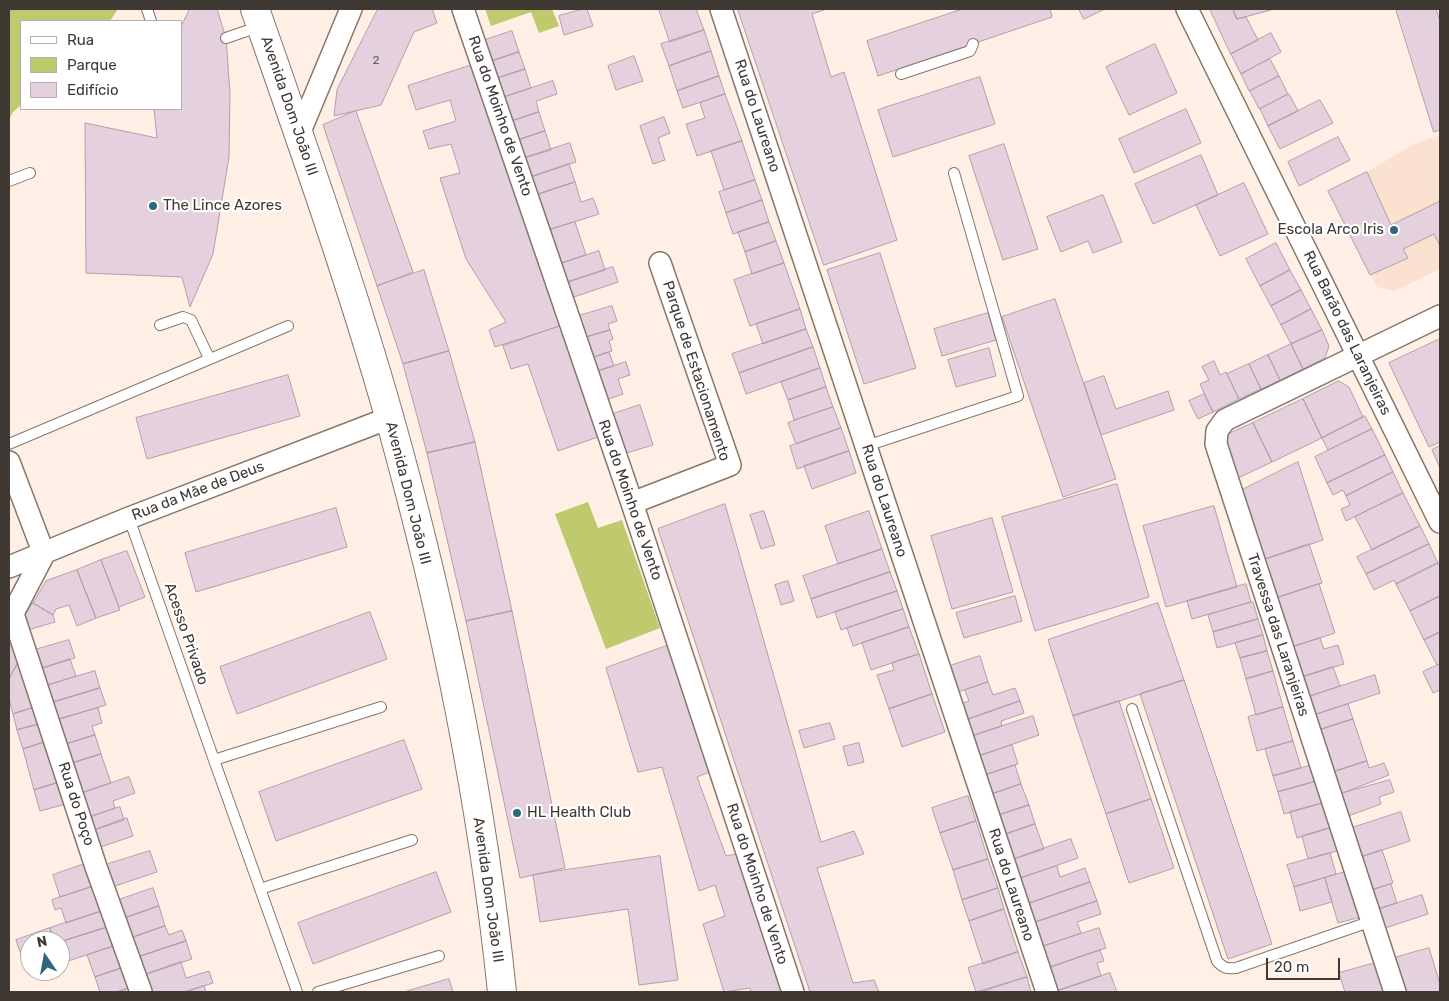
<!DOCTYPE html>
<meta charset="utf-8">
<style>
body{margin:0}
#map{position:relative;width:1449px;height:1001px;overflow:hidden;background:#ffefe4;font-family:Rubik,sans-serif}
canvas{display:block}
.frame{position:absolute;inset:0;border:10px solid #403933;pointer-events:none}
.legend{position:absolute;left:20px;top:20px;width:162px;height:90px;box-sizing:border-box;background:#fff;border:1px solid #b3b0ad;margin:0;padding:6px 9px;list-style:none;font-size:15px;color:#403933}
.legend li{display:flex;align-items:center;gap:10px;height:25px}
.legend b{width:25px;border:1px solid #b3b0ad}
.north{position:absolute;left:20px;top:931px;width:50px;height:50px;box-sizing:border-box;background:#fff;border:1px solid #b3b0ad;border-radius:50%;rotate:348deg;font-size:14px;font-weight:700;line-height:20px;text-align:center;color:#403933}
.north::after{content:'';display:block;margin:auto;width:18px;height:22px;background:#2c6880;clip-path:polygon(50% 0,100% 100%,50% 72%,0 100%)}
.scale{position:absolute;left:1266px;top:958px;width:74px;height:22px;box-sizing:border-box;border:2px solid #403933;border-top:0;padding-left:6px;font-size:15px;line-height:18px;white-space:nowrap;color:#403933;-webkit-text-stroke:4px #fff;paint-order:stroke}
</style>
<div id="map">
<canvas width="1449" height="1001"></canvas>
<div class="frame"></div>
<ul class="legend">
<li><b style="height:6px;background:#fff"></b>Rua</li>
<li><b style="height:14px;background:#bfc96d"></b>Parque</li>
<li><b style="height:14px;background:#e5d1dd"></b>Edifício</li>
</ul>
<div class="north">N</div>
<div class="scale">20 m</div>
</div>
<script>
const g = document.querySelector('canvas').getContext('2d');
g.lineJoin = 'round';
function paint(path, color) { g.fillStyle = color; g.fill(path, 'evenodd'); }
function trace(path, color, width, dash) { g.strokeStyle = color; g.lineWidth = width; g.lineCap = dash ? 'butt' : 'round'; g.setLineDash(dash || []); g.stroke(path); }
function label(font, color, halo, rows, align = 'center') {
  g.font = font + ' Rubik,sans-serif'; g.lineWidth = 4.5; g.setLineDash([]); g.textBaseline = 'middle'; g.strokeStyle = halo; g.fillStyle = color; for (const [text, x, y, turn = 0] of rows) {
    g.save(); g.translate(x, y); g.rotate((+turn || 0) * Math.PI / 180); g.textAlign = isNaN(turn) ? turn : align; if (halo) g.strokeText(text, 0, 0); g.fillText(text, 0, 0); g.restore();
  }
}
paint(new Path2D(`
 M1440,135v134l-45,22 -18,-4 -49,-96 39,-19 49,-29z`), '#fbe1cf');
paint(new Path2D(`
 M9,9h109l-8,12h-89v84l-8,7 -4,8z
 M485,9h67l7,17 -20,7 -8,-21 -40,14z
 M588,502l10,26 24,-8 38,108 -54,21 -51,-135z`), '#bfc96d');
const building = new Path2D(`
 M190,9h27l9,29 4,55 -1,64 -16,97 -23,53 -8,-30 -96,-4 -1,-150 72,15 -3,-29h27v-82z
 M378,9h54l5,14 -23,9 -33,73 -47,11 3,-26z
 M583,9h4l6,17 -29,9 -5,-19z
 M659,9h37l8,21 -34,12z
 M738,9h89l-15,5 19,63 13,-5 53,168 -73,25z
 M963,9h87l2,8 -174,59 -11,-35z
 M1079,9h26l-21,10z
 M1210,9h23l4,10 9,-2 12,23 -27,14z
 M1233,9h38v1l-34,9z
 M1396,9h40l4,12v109l-6,2z
 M704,30l7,21 -42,15 -8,-22z
 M512,31l7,21 -33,11 -7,-21z
 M1271,33l10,19 -40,22 -10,-20z
 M1155,44l22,49 -48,22 -23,-48z
 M711,51l8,25 -42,15 -8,-25z
 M519,52l6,17 -33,11 -6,-17z
 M634,56l9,25 -27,9 -8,-24z
 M1270,59l9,17 -30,15 -8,-17z
 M475,64l85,262 -65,21 -6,-17 17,-8 -40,-63 -26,-81 20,-5 -9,-29 -22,5 -6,-18 33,-10 -6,-21 -34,10 -8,-24z
 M525,69l6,19 -33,11 -6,-19z
 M719,76l6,18 -42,14 -6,-17z
 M1279,76l9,18 -29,15 -9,-18z
 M980,77l15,47 -102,33 -15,-47z
 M553,81l4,13 -21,7 3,11 -33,11 -8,-24z
 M725,94l17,47 -45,15 -11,-32 19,-6 -5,-15z
 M1289,94l9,17 -30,15 -8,-17z
 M1320,100l13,23 -53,26 -12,-23z
 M1186,109l15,34 -67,30 -15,-34z
 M356,111l57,161 -36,14 -54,-161z
 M539,112l6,19 -33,11 -6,-19z
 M664,117l6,16 -12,5 7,22 -12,4 -13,-38z
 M545,131l6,19 -33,10 -6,-18z
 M1338,137l12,23 -51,26 -11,-24z
 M742,141l13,39 -31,10 -13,-39z
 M570,143l6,19 -51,17 -7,-19z
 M1004,144l34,105 -35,11 -34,-104z
 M1201,155l17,40 -65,29 -18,-40z
 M569,164l6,18 -45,15 -5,-18z
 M1367,172l24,53 49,-24v45l-6,-12 -31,15 5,9 -38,17 -42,-84z
 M755,180l7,20 -36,13 -7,-21z
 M575,182l6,20 12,-4 6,16 -57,18 -12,-35z
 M1244,183l24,51 -48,22 -24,-51z
 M1103,195l19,47 -29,11 -5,-12 -27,11 -14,-35z
 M762,200l7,22 -36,12 -7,-21z
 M575,222l11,33 -33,11 -11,-34z
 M769,222l7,19 -31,11 -7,-20z
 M776,241l8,22 -32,11 -7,-22z
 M1276,243l14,27 -30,16 -14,-27z
 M599,251l6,19 -46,15 -6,-19z
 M880,253l36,115 -52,16 -37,-114z
 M784,263l16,46 -50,17 -16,-46z
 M613,267l5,15 -53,18 -6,-15z
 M424,270l25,81 -46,13 -26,-78z
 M1290,270l11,20 -30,16 -11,-20z
 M1301,290l10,19 -30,16 -10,-19z
 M1055,299l61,180 -53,18 -61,-180z
 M612,306l5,15 -9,3 2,6 -30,9 -8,-21z
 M800,309l6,20 -43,15 -7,-20z
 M1311,309l11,21 -31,14 -10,-19z
 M988,313l8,27 -54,16 -8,-27z
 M560,326l38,111 -40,14 -30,-87 -17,5 -8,-23z
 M806,329l7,18 -74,26 -7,-19z
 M610,330l3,9 -4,2 3,10 -26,9 -6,-21z
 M1322,330l7,16 -4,12 -22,11 -12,-25z
 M1440,339v103l-11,5 -40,-84z
 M1291,344l12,25 -23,11 -12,-25z
 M813,347l7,21 -74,26 -7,-21z
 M989,348l7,28 -40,11 -8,-27z
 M449,351l26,91 -48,11 -24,-89z
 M609,352l5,14 -23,7 -5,-13z
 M1268,355l12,25 -19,9 -12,-25z
 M1214,361l6,14 6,-3 13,27 -26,13 -13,-28 9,-4 -7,-13z
 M626,362l4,13 -12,4 5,15 -23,8 -9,-29z
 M1249,364l12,25 -22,10 -12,-25z
 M820,368l6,19 -38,13 -7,-18z
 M288,375l12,41 -153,43 -11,-41z
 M1104,376l12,33 52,-18 6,19 -73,25 -17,-52z
 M1339,381l10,6 14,30 -41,21 -19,-39z
 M826,387l7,20 -39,13 -6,-20z
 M1204,394l9,18 -15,7 -9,-18z
 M1303,399l19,39 -50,24 -19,-39z
 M640,405l13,40 -33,10 -13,-39z
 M833,407l8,21 -45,16 -8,-21z
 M1365,416l7,13 -44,21 -6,-12z
 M1253,423l19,39 -34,16 -15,-31 3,-12z
 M841,428l8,23 -52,18 -7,-23z
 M1372,429l13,26 -58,28 -12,-26z
 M475,442l37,169 -46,10 -39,-168z
 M1440,446v22l-8,-18z
 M849,451l7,22 -44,16 -8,-23z
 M1385,455l8,17 -47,24 -3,-6 -10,5 -6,-12z
 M1298,462l25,78 -60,20 -23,-69z
 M1393,472l10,21 -57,28 -5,-12 9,-4 -4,-9z
 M1117,484l32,113 -114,34 -33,-114z
 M1403,493l17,33 -48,24 -17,-33z
 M725,504l96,338 33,-11 10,23 -47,14 36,115 21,-3 5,12h-69l-152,-463z
 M1214,506l23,81 -71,20 -23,-81z
 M336,508l11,39 -151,45 -11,-39z
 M764,511l11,34 -14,4 -11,-34z
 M869,511l13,38 -44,15 -13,-38z
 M992,518l21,74 -61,17 -21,-73z
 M1420,526l9,18 -63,30 -9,-17z
 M1309,544l13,39 -46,15 -13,-38z
 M1429,544l9,19 -42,21 -2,-4 -20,10 -8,-16z
 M882,549l8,23 -79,27 -8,-23z
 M127,551l18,46 -26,10 -18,-47z
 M101,560l19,50 -24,8 -19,-48z
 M1438,563l2,4v29l-30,15 -14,-27z
 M77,570l19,48 -19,8 -8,-21 -13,4 -3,6 -20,-12 13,-22z
 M890,572l7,19 -80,27 -6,-19z
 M788,581l6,20 -13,4 -6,-20z
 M1246,584l5,18 -59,17 -5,-18z
 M1319,584l16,49 -43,14 -16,-49z
 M897,591l6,18 -62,21 -6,-18z
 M1015,596l7,25 -58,17 -8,-25z
 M1440,596v36l-16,8 -14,-29z
 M1253,602l5,17 -45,13 -5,-17z
 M33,603l20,12 2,7 -27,8 -4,-13z
 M1158,603l26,77 -111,36 -25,-76z
 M903,609l6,18 -56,19 -6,-18z
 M512,611l53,257 -45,10 -54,-257z
 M370,612l17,47 -150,55 -17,-47z
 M1258,619l5,16 -46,13 -4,-16z
 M909,627l10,27 -48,16 -9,-27z
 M1440,632v32l-3,1 -13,-25z
 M1263,635l4,16 -27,7 -5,-15z
 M1320,638l4,11 14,-4 6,19 -42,13 -10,-30z
 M69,640l6,18 -38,12 -6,-19z
 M9,645l14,8 -14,26z
 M669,645l43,126 -15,6 29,79 15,-3 45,139h-35l-1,-4 -26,4 -21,-68 22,-8 -10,-31 -16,6 -37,-124 -24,5 -32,-104z
 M1267,651l6,20 -27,8 -6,-21z
 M23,653l15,53 -25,8 -4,-15v-20z
 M919,654l13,40 -43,15 -12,-34 17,-5 -2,-7z
 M980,656l8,26 -33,11 -8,-26z
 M70,659l6,17 -34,11 -5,-17z
 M1440,664v26l-7,3 -10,-21z
 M1333,667l7,19 -32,11 -6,-20z
 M95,671l5,17 -53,16 -5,-17z
 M1273,671l10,36 -27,8 -10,-36z
 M1375,675l5,18 -66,22 -6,-18z
 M1184,680l88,264 -44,15 -88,-265z
 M988,682l5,13 22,-7 5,13 -57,20 -5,-16 11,-4 -4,-11z
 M100,688l6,17 -53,16 -6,-17z
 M932,694l13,38 -43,15 -13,-38z
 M1020,701l4,12 -23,8 1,5 -33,11 -6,-16z
 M1119,701l32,98 -45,15 -33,-98z
 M1348,704l5,15 -34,11 -5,-15z
 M38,706l5,17 -26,7 -4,-16z
 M1283,707l10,34 -36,10 -9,-34z
 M98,708l4,15 -10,3 3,9 -35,11 -7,-25z
 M1033,716l6,19 -63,22 -7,-20z
 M1353,719l14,42 -34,11 -14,-42z
 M43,723l5,18 -25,8 -6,-19z
 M830,723l5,16 -31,9 -5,-17z
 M95,735l6,19 -35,11 -6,-19z
 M404,740l18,49 -146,52 -17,-49z
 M48,741l12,41 -26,8 -11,-41z
 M1293,741l8,27 -28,8 -8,-27z
 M859,743l5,19 -16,4 -5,-19z
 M1012,745l6,19 -36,12 -6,-19z
 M101,754l10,29 -35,12 -10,-30z
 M1367,761l2,7 15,-5 5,12 -49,19 -7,-22z
 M1015,765l6,19 -32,11 -7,-19z
 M1312,765l5,16 -39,11 -5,-16z
 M129,777l6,16 -22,8 2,7 -31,11 -8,-24z
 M1390,780l4,12 -15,5 2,7 -33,12 -8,-22z
 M1317,781l6,22 -39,11 -6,-22z
 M60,782l6,22 -26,7 -6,-21z
 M1021,784l8,21 -33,11 -7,-21z
 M968,796l8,25 -36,12 -8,-25z
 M1151,799l23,69 -45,15 -23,-69z
 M1323,803l7,25 -33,10 -7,-26z
 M1029,805l6,19 -32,11 -7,-19z
 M120,807l4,13 -35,12 -5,-13z
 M1401,812l9,29 -49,16 -9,-29z
 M127,818l6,18 -38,13 -6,-17z
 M976,821l12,38 -35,11 -13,-37z
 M1035,824l9,25 -33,11 -8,-25z
 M1330,828l7,23 -29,8 -6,-23z
 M1071,839l7,19 -60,21 -7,-19z
 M1382,850l11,33 -21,7 -11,-33z
 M150,851l7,21 -48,16 -7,-22z
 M1330,853l6,21 -42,13 -7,-22z
 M660,856l18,124 -39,5 -11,-76 -88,13 -7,-47z
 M988,859l10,29 -36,12 -9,-30z
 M90,862l7,23 -37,12 -7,-22z
 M1057,866l3,11 25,-9 5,14 -63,22 -9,-25z
 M1348,871l13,46 -23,6 -13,-45z
 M436,872l15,40 -138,52 -15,-41z
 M1325,878l7,24 -32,9 -6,-24z
 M1090,882l7,19 -64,22 -6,-19z
 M1391,884l6,19 -18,6 -7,-19z
 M97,885l8,25 -39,13 -5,-15 -6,2 -3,-10z
 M153,888l6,18 -37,13 -6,-18z
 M998,888l6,21 -35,12 -7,-21z
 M1422,895l6,19 -43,14 -6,-19z
 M1097,901l4,13 -24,8 4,11 -40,14 -8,-24z
 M159,906l6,20 -37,13 -6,-20z
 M1004,909l14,43 -35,12 -14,-43z
 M105,910l6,16 -51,16 -6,-1 -4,-13z
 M111,926l6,19 -55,18 -2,-21z
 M165,926l4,9 13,-5 4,11 -51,17 -7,-19z
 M50,928l4,13h-24v12l-9,2 -5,-15z
 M1099,928l7,20 -58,20 -7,-21z
 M186,941l6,18 -51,17 -6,-18z
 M117,945l8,22 -30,10 -8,-22z
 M1429,948l11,36v8h-35l-11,-34z
 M1100,950l4,11 -7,2 4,13 -44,15 -9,-23z
 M1018,952l9,25 -51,15 -8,-24z
 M181,962l5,16 23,-7 4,12 -28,9h-38l-6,-16z
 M1379,962l8,28 -8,2h-34l-6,-19z
 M125,967l7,20 -15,5h-17l-5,-15z
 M1110,973l7,19h-60v-1z
 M1027,977l4,15h-50z
 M449,979l4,13h-49z
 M204,986l2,6h-21z
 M132,987l1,5h-16z`);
paint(building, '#e5d1dd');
trace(building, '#b19eaa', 1);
const lane = new Path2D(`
 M147,9l4,12
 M226,38l35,-12
 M901,74l69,-23 3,-7
 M9,181l21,-8
 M160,325l23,-8 8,3 18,38
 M9,444l279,-118
 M866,446l152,-50 -64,-223
 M129,518l85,242
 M1132,709l85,252c6,7 10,8 19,7l136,-47
 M260,889l152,-49
 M297,992l-83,-232 167,-53
 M318,992l121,-36`);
const street = new Path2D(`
 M463,9l169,494 161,489
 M721,9l326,983
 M1187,9l253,513
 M299,134l52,-125
 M9,462l35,92
 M632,503l98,-38 -70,-202
 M9,567l120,-49 260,-100
 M9,610l4,4 83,253 45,125
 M9,621l35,-67
 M1395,992l-179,-548 1,-13 8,-11 215,-104`);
const secondary = new Path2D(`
 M255,9c47,134 95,270 134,407 53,188 93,382 113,576`);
trace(lane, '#87766a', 12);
trace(street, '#87766a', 24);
trace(secondary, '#87766a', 30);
trace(lane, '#fff', 10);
trace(street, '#fff', 21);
trace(secondary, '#fff', 28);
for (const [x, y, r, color] of [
 [153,206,5,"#2c6880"],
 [1394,230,5,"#2c6880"],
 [517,813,5,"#2c6880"]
]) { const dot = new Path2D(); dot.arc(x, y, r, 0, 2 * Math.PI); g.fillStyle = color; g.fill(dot); trace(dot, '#fff', 2); }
label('12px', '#695f5e', null, [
 ["2",376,61]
]);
label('15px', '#403933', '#fff', [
 ["Avenida Dom João III",289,106,71],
 ["Rua do Moinho de Vento",500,116,71],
 ["Rua do Laureano",757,116,72],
 ["Rua Barão das Laranjeiras",1347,333,64],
 ["Parque de Estacionamento",696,371,72],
 ["Rua da Mãe de Deus",198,491,-21],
 ["Avenida Dom João III",408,493,76],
 ["Rua do Moinho de Vento",630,500,71],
 ["Rua do Laureano",884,501,72],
 ["Acesso Privado",186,634,71],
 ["Travessa das Laranjeiras",1278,635,72],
 ["Rua do Poço",76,804,72],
 ["Rua do Moinho de Vento",757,884,72],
 ["Rua do Laureano",1011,885,72],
 ["Avenida Dom João III",488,890,82]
]);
label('15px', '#403933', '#fff', [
 ["The Lince Azores",163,206],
 ["Escola Arco Iris",1384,230,"right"],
 ["HL Health Club",527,813]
], 'left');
</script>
